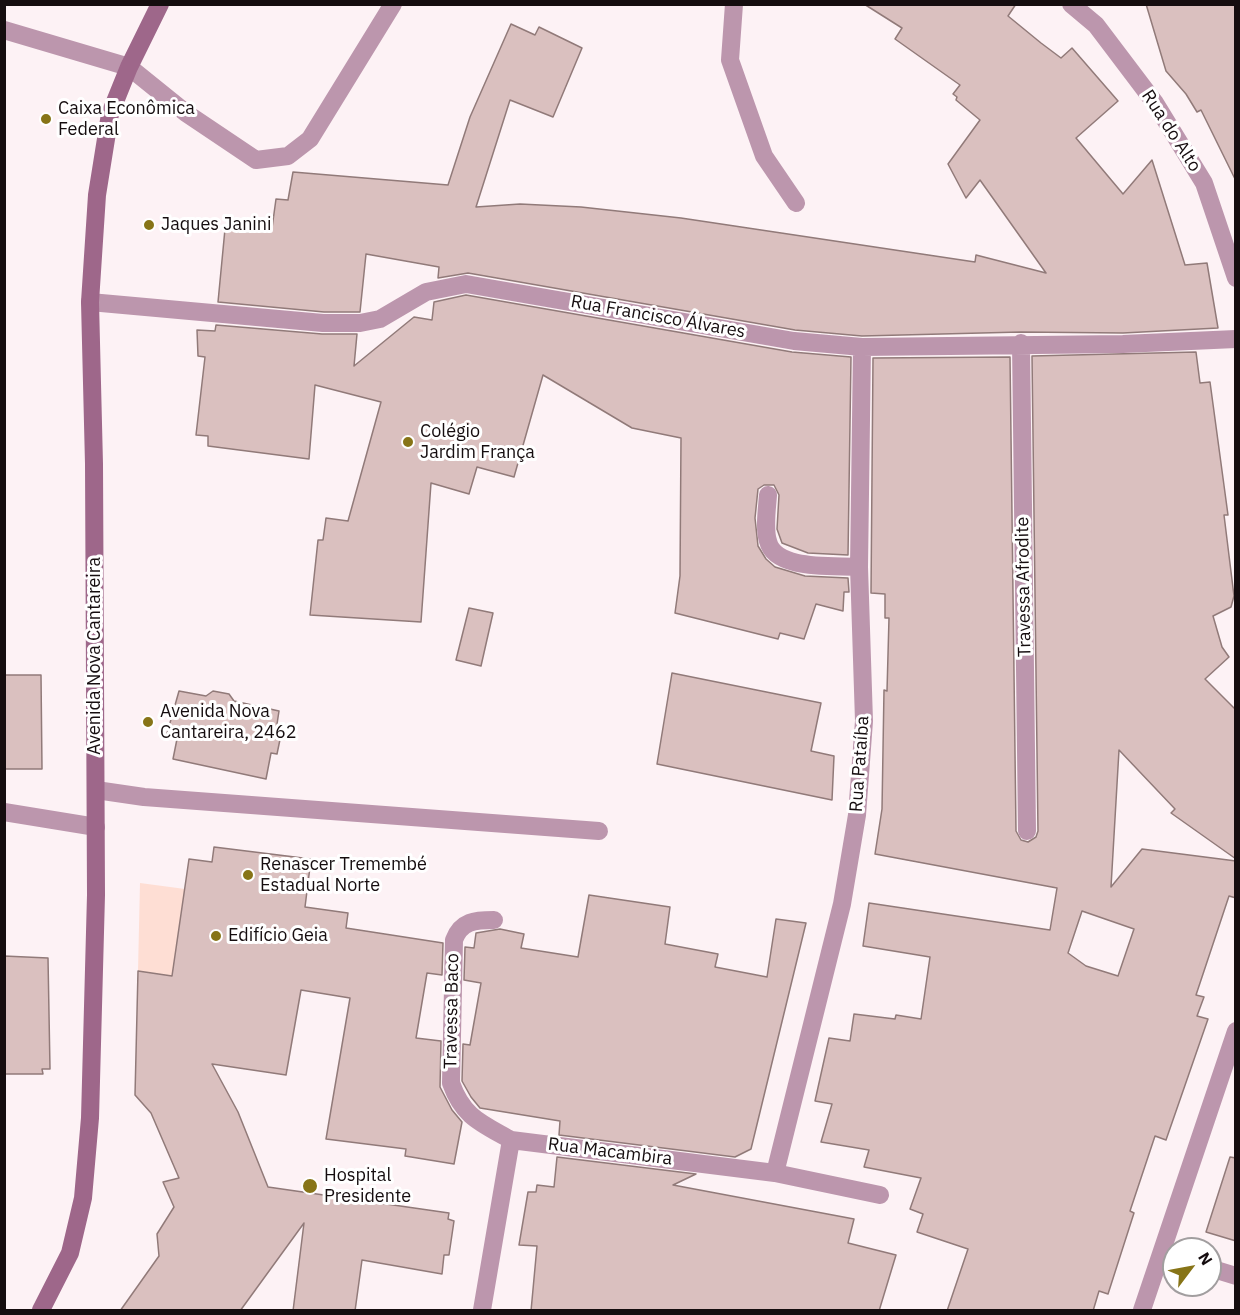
<!DOCTYPE html>
<meta charset="utf-8">
<style>
body{margin:0}
#map{position:relative;width:1240px;height:1315px;overflow:hidden;background:#fdf2f5;font-family:"IBM Plex Sans",sans-serif}
canvas{display:block}
.frame{position:absolute;inset:0;border:6px solid #150d0f;pointer-events:none}
.north{position:absolute;left:1162px;top:1237px;width:60px;height:60px;box-sizing:border-box;background:#fff;border:2px solid #a19e9f;border-radius:50%;rotate:58deg;font-size:16px;font-weight:700;line-height:24px;text-align:center;color:#150d0f}
.north::after{content:'';display:block;margin:auto;width:21px;height:27px;background:#877417;clip-path:polygon(50% 0,100% 100%,50% 72%,0 100%)}
</style>
<div id="map">
<canvas width="1240" height="1315"></canvas>
<div class="frame"></div>
<div class="north">N</div>
</div>
<script>
const g = document.querySelector('canvas').getContext('2d');
g.lineJoin = 'round';
function paint(path, color) { g.fillStyle = color; g.fill(path, 'evenodd'); }
function trace(path, color, width, dash) { g.strokeStyle = color; g.lineWidth = width; g.lineCap = dash ? 'butt' : 'round'; g.setLineDash(dash || []); g.stroke(path); }
function label(font, color, halo, rows, align = 'center') {
  g.font = font + ' "IBM Plex Sans",sans-serif'; g.lineWidth = 6; g.setLineDash([]); g.textBaseline = 'middle'; g.strokeStyle = halo; g.fillStyle = color; for (const [text, x, y, turn = 0] of rows) {
    g.save(); g.translate(x, y); g.rotate((+turn || 0) * Math.PI / 180); g.textAlign = isNaN(turn) ? turn : align; if (halo) g.strokeText(text, 0, 0); g.fillText(text, 0, 0); g.restore();
  }
}
paint(new Path2D(`
 M140,883l45,6 -13,87 -34,-5z`), '#feded4');
const building = new Path2D(`
 M864,4h152l-8,12 33,27 20,15 11,-10 46,53 -42,37 47,56 29,-34 33,105 22,-2 11,65 -95,5 -102,-1 -159,4 -67,-6 -327,-57 -30,5 1,-11 -73,-13 -6,58h-36l-106,-10 7,-73 24,3 1,-6 22,2 4,-29 12,1 5,-28 155,13 22,-68 41,-93 24,11 4,-8 43,21 -29,69 -43,-17 -34,107 44,-3 61,3 100,11 294,44 1,-7 70,18 -66,-93 -14,18 -18,-34 32,-44 -24,-20 1,-3 -4,-3 7,-9 -65,-46 7,-11z
 M1146,4h90v177l-35,-71 -4,2 -11,-18 -20,-23z
 M466,295l326,57 59,5 -3,198 -40,-2 -26,-10 -5,-14 2,-34 -5,-10h-10l-6,4 -3,29 3,28 8,13 9,8 30,9 43,2 1,14h-5l-1,19 -27,-7 -12,35 -24,-6 -2,6 -103,-26 5,-37 1,-138 -49,-10 -89,-53 -29,102 -37,-10 -8,27 -38,-11 -10,139 -111,-7 8,-75h5l3,-22 22,3 33,-119 -66,-17 -6,74 -101,-13v-10l-12,-1 9,-78 -7,-1 -1,-26 18,1 1,-6 106,9h35l-3,32 60,-49 18,3 2,-18z
 M1196,352l4,31 10,-1 18,133h-4l10,81 -3,11 -18,9 9,31 7,10 -24,22 31,31v149l-65,-46 4,-4 -56,-59 -8,137 31,-38 94,12v37l-7,-2 -33,99 8,2 -7,19 11,3 -42,121 -11,-4 -25,75 4,2 -26,81 -9,-3 -6,20h-146l21,-62 -51,-17 6,-18 -13,-5 11,-31 -57,-11 5,-17 -48,-8 11,-38 -17,-3 14,-63 21,3 4,-27 41,5 1,-4 25,4 9,-62 -67,-11 6,-43 181,27 7,-42 -182,-34 7,-45 2,-119 3,1 2,-73h-4v-24l-14,-1 2,-235 137,-1 6,474 5,9 7,2 8,-5 2,-6 -6,-475zM1082,911l52,18 -16,47 -32,-10 -18,-13z
 M469,608l24,5 -12,53 -25,-6z
 M672,673l149,30 -10,48 23,5 -2,44 -175,-36z
 M4,675h37l1,94h-38z
 M179,691l27,5 7,-5 16,3 5,7 45,10 -2,13 6,1 -6,29 -6,-1 -5,26 -93,-20 4,-20 -11,-2z
 M214,847l97,12 -6,48 43,6 -2,15 97,15 -1,32 -15,-2 -11,65 25,3 -1,46 12,23 10,12 -8,42 -49,-8 1,-7 -80,-10 24,-141 -49,-8 -15,85 -74,-11 26,48 30,75 181,26 -1,6 6,2 -5,34h-5l-2,19 -80,-14 -7,51h-62l11,-88 -64,88h-120l39,-55 -2,-22 17,-27 -11,-25 16,-4 -28,-65 -16,-18 3,-124 34,5 17,-117 23,3z
 M589,895l81,12 -5,37 53,10 -3,13 52,10 9,-58 30,4 -55,226 -16,8 -176,-22 1,-14 -80,-13 -9,-11 -9,-16 1,-37 7,1 11,-62 -17,-3 1,-33 9,1 2,-15 24,-4 24,5 -3,14 57,9z
 M4,956l44,2 2,111h-8l1,5h-39z
 M557,1157l139,17 -23,11 181,34 -6,24 48,12 -17,56h-348l6,-65 -18,-1 9,-53h8l1,-7 17,2z
 M1230,1157l6,1v83l-30,-9z`);
paint(building, '#dac0bf');
trace(building, '#917a79', 1.5);
trace(new Path2D(`
 M96,790l48,7 455,34`), '#bc96ad', 18);
trace(new Path2D(`
 M734,4l-4,56 34,96 32,47
 M1071,4l25,21 59,78 49,80 32,95
 M4,30l125,37 57,46 70,47 32,-4 22,-17 83,-135
 M90,302l233,21h37l20,-4 46,-27 40,-8 328,57 68,6 261,-3 113,-5
 M1021,343l6,488
 M768,495c-1,14 -4,33 0,46 7,30 66,24 91,26
 M4,812l92,15
 M494,920c-19,0 -33,1 -40,20l-3,143c12,34 30,40 60,57
 M775,1173l67,-269 15,-89 7,-94 -5,-154 3,-220
 M1210,1268l26,8
 M482,1310l29,-170 264,33 105,22
 M1142,1310l94,-279`), '#bc96ad', 18);
trace(new Path2D(`
 M41,1310l29,-57 13,-55 7,-80 6,-223 -2,-431 -4,-162 7,-107 13,-81 19,-47 31,-63`), '#9e678a', 18);
for (const [x, y, r, color] of [
 [46,119,6,"#877417"],
 [149,225,6,"#877417"],
 [408,442,6,"#877417"],
 [148,722,6,"#877417"],
 [248,875,6,"#877417"],
 [216,936,6,"#877417"],
 [310,1186,8,"#877417"]
]) { const dot = new Path2D(); dot.arc(x, y, r, 0, 2 * Math.PI); g.fillStyle = color; g.fill(dot); trace(dot, '#fff', 2); }
label('18px', '#150d0f', '#fff', [
 ["Caixa Econômica",58,109],
 ["Federal",58,130],
 ["Jaques Janini",161,225],
 ["Colégio",420,432],
 ["Jardim França",420,453],
 ["Avenida Nova",160,712],
 ["Cantareira, 2462",160,733],
 ["Renascer Tremembé",260,865],
 ["Estadual Norte",260,886],
 ["Edifício Geia",228,936],
 ["Hospital",324,1176],
 ["Presidente",324,1197]
], 'left');
label('18px', '#150d0f', '#fff', [
 ["Rua do Alto",1171,131,57],
 ["Rua Francisco Álvares",658,317,10],
 ["Travessa Afrodite",1024,587,-91],
 ["Avenida Nova Cantareira",95,656,-90],
 ["Rua Pataíba",860,764,-86],
 ["Travessa Baco",452,1011,-89],
 ["Rua Macambira",610,1152,7]
]);
</script>
